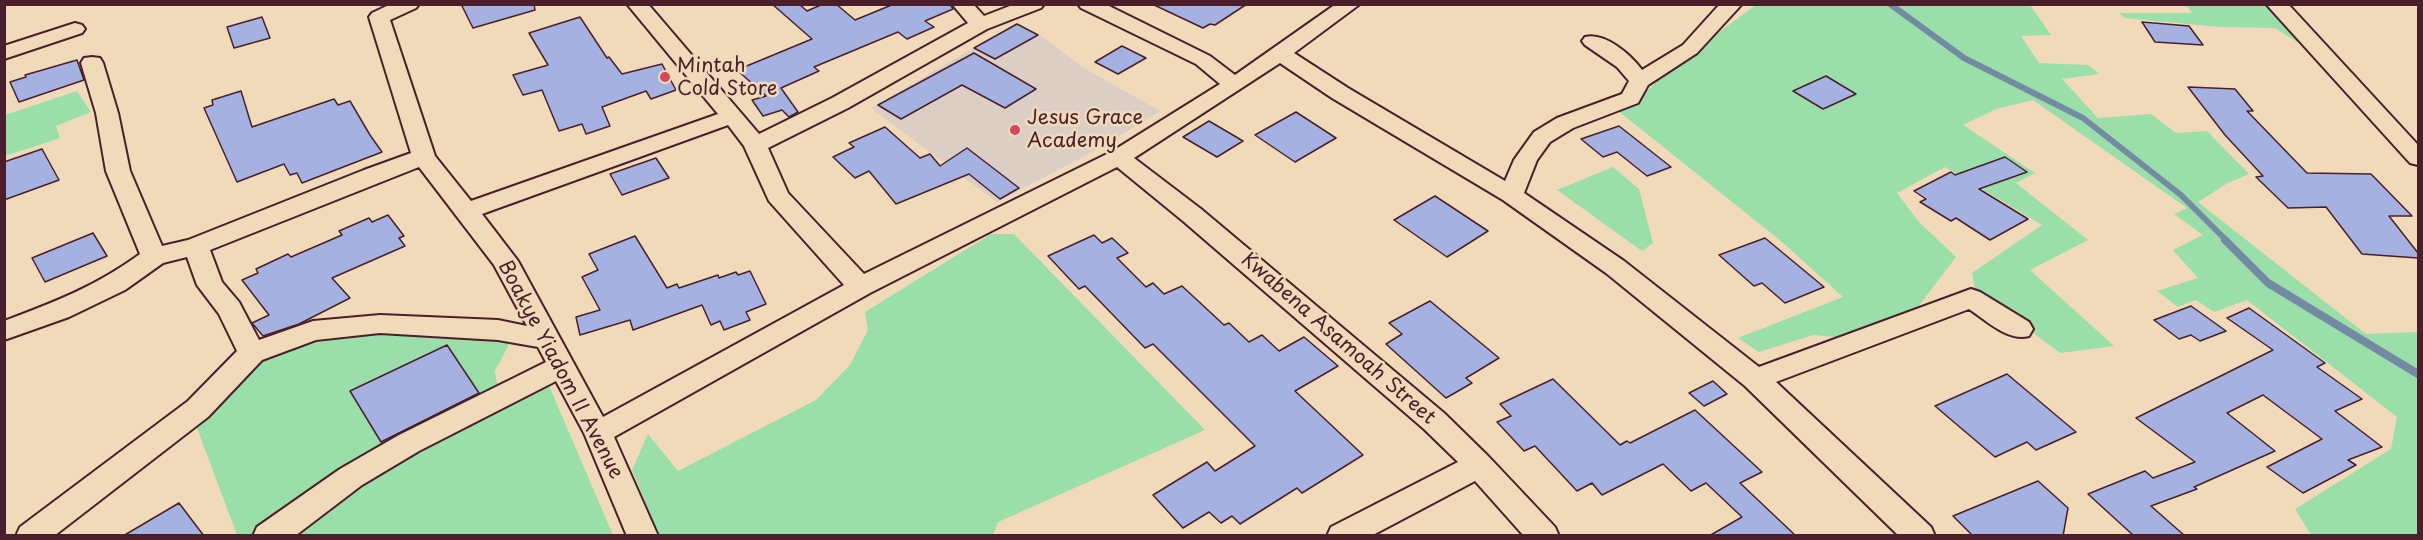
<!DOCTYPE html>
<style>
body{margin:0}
#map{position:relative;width:2423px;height:540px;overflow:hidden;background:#f1dab9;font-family:"Playpen Sans",sans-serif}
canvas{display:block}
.frame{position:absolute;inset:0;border:6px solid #4a1f2b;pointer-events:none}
</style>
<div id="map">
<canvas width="2423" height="540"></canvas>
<div class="frame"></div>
</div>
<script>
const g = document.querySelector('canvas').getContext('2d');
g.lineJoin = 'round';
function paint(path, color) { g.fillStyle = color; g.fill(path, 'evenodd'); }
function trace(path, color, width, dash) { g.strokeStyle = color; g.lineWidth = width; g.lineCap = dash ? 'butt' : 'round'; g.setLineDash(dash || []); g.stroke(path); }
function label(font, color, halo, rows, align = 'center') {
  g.font = font + ' "Playpen Sans",sans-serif'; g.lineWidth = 5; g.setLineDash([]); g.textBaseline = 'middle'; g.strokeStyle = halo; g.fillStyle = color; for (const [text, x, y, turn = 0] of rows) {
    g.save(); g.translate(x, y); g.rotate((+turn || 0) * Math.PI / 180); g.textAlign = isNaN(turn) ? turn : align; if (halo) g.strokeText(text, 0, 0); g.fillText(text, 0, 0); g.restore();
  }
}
paint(new Path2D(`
 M1016,23l24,12 42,32 78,44 -62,38 -101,53 -126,-94z`), '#dacec5');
paint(new Path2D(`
 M1756,5h274l21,30 -30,1 18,27 49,2 11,9 -37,5 36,39 53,-4 25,19 31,-2 42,43 -23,10 -28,18 168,132 52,-2v203h-107l-16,-26 96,-60 6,-32 -150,-117 -33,12 -18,-12 -18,7 -21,-16 41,-13 -25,-28 30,-15 -29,-21 13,-6 -154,-108 -37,9 -33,16 72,48 -19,10 72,57 -58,30 84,76 -54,7 -85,-64 -3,-16 70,-48 -97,-58 -48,26 22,29 37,35 -39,51 -70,30 -34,-3 -54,17 -21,-14 105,-41 -62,-56 -164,-131 22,-11 31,-31z
 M2186,5h82l37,42 -30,-19 -55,-1 -95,-9 -6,-5h73z
 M77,91l14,21 -35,14 4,12 -55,18v-41z
 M1613,167l26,22 14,54 -11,8 -85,-61z
 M991,234h23l191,196 -207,92 -5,13h-334l-27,-65 16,-36 30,37 138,-71 34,-35 18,-35 -3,-18z
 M367,331l145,8 -17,32 3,19 49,-9 66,154h-376l-48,-128 61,-42 50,-18z`), '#9adeaa');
trace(new Path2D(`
 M1890,4l74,54 119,60 98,77 46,46`), '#738aa2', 6);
trace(new Path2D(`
 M2225,240l43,43 150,91`), '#738aa2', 8);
const building = new Path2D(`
 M461,4h73l1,6 -62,18z
 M772,4h27l8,7 16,-7h13l19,16 39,-16h56l3,5 -28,12 9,6 -27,12 -9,-7 -84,35 5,4 -38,17 17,24 -9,5 -7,-7 -19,6 -11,-16 14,-4 -29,-26 75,-31z
 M1152,4h95l-32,21 -5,-1 -7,4z
 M262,17l8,21 -36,10 -7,-21z
 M580,17l27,41 2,-1 13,17 40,-10 14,26 -25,9 -5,-8 -44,16 8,19 -24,8 -4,-10 -23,7 -17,-41 -19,5 -10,-20 35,-10 -19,-32z
 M2142,22l47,4 14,19 -48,-3z
 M1017,24l21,11 -43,24 -21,-11z
 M1122,46l24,12 -28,16 -23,-12z
 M974,53l62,36 -31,19 -43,-23 -61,34 -23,-14z
 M77,60l7,20 -65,22 -9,-20 16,-5 -1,-2z
 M1826,76l30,18 -33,15 -30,-18z
 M2188,87l47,2 18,22h-6l60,62 64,1 41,42h-23l29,37v5l-56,-4 -36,-47 -38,1 -32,-31 7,-1 -38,-41z
 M241,91l11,36 82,-28 4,6 12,-4 20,34 12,17 -80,31 -5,-10 -7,2 -6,-11 -47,18 -33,-74 9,-3 -1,-5z
 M1296,112l40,26 -41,24 -40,-27z
 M1209,121l34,20 -26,16 -34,-20z
 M1619,126l52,41 -24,9 -30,-24 -14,5 -22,-18z
 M885,127l35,31 10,-4 10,12 27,-18 52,40 -19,11 -31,-25 -73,30 -27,-33 -14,7 -22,-21 21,-10 -5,-4z
 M42,149l17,31 -55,20v-38z
 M2005,157l22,15 -48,17 49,30 -38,21 -34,-22 -5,3 -31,-19 6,-3 -12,-8 37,-19 4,3z
 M656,158l13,20 -47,17 -12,-21z
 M1435,196l53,35 -41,26 -53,-37z
 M388,215l16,21 -5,2 6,8 -73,32 18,20 -51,26 -36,12 -11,-13 17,-8 -27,-35 16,-7 -2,-4 32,-15 3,3 51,-22 -3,-4 30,-13 3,4z
 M93,233l14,23 -62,26 -13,-24z
 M1094,235l8,8 10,-5 16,15 -11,5 29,29 7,-4 11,11 18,-8 42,39 5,-2 20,19 13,-7 17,16 25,-14 34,29 -43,25 68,64 -61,38 -5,-5 -57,36 -8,-8 -11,7 -12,-11 -26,16 -30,-33 54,-33 8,9 40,-25 -102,-102 -8,4 -60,-62 -6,3 -31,-33z
 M635,236l32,52 10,-4 2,4 39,-13 1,3 17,-6 2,3 12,-4 16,33 -20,8 4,8 -26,10 -4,-9 -9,4 -9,-20 -69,25 -3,-10 -50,15 -4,-18 24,-7 -18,-33 16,-7 -9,-16z
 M1765,238l59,49 -39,16 -23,-20 -8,3 -35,-31z
 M1430,301l69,57 -33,20 6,5 -26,15 -60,-54 16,-10 -13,-11z
 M2191,306l35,25 -26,10 -9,-6 -12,4 -25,-19z
 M2249,308l76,55 -8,4 45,32 -27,12 47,36 -34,13 8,5 -53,28 -36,-26 55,-28 -59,-44 -36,18 48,38 -81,36 3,2 -46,17 34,30h-51l-46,-42 57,-23 8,7 42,-16 -59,-44 137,-68 -46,-32z
 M447,345l32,48 -98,49 -31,-51z
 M2007,374l69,58 -40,18 -9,-8 -32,15 -60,-51z
 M1553,379l67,66 7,-4 3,2 65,-33 67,62 -22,11 56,53h-87l33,-19 -36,-34 -15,8 -28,-27 -61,31 -10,-12 -15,8 -42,-45 -11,5 -27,-29 14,-6 -11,-12z
 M1713,381l14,13 -23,12 -15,-13z
 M2038,481l30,27 -5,28h-90l-20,-20z
 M179,503l25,33h-81z`);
paint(building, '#a5b2e1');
trace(building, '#4a1f2b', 1.5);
const minor = new Path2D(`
 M391,4h28l-3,4 -26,12 45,136 36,45 247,-87 -91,-110h21l111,130 73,-36 136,-75 -16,-19h21l11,12 31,-12h29l-3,4 -54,21 -139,79 -80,40 20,45 76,81 247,-122 109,-68 -24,-20 -115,-56 -3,-4h27l105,52 25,19 101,-71h24l-66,49 54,35 157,93 9,-21 20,-28 23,-14 65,-24 7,-13 -12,-14 -32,-22 -3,-4 3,-4c20,-5 46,18 57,33l41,-25 37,-41h22l-45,49 -49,32 -10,18 -65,25 -23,14 -13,18 -13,33 100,68 135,106 212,-78 9,3 49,30 4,7 -4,7c-21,6 -43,-16 -60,-27l-193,73 155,145 4,9h-36l-154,-150 -139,-113 -103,-73 -171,-102 -52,-35 -146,95 67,51 243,204 45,44 66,70 4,9h-35l-49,-55 -104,55h-44l4,-9 127,-65 -34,-33 -241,-208 -66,-54 -247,126 -256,144 44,99h-31l-43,-103 -28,-52 -137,70 -57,34 -67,51h-42l4,-9 83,-58 59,-34 147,-73 -8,-15 -40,-7 -118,-7 -64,7 -54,20 -54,57 -154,119h-38l4,-9 168,-126 49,-50 -18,-37 -22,-29 -10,-28 -24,6 -38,27 -56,27 -65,23v-19c51,-19 92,-35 136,-67l-34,-83 -10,-58 -15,-50 3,-5 8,-1 8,1 3,5 15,50 12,58 32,75 26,-6 176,-70 47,-17 -42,-136 3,-4zM728,125l16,21 25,55 75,84 -241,132 -85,-156 -36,-47zM419,167l75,98 33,61 -29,-6 -118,-5 -67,6 -54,19 -20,-38 -17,-20 -12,-32z
 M2266,4h22l130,141v20l-8,-2z
 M75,23l7,2 3,4 -3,4 -78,26v-13z`);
trace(minor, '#4a1f2b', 4);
paint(minor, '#f1dab9');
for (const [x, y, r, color] of [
 [665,77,6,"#d1495b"],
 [1015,130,6,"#d1495b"]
]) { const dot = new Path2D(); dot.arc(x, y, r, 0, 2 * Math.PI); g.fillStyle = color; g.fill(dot); trace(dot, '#f1dab9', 2); }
label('20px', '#4a1f2b', '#f1dab9', [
 ["Mintah",677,66],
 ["Cold Store",677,89],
 ["Jesus Grace",1027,118],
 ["Academy",1027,141]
], 'left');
label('20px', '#4a1f2b', '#f1dab9', [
 ["Kwabena Asamoah Street",1338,339,41],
 ["Boakye Yiadom II Avenue",560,370,62]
]);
</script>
